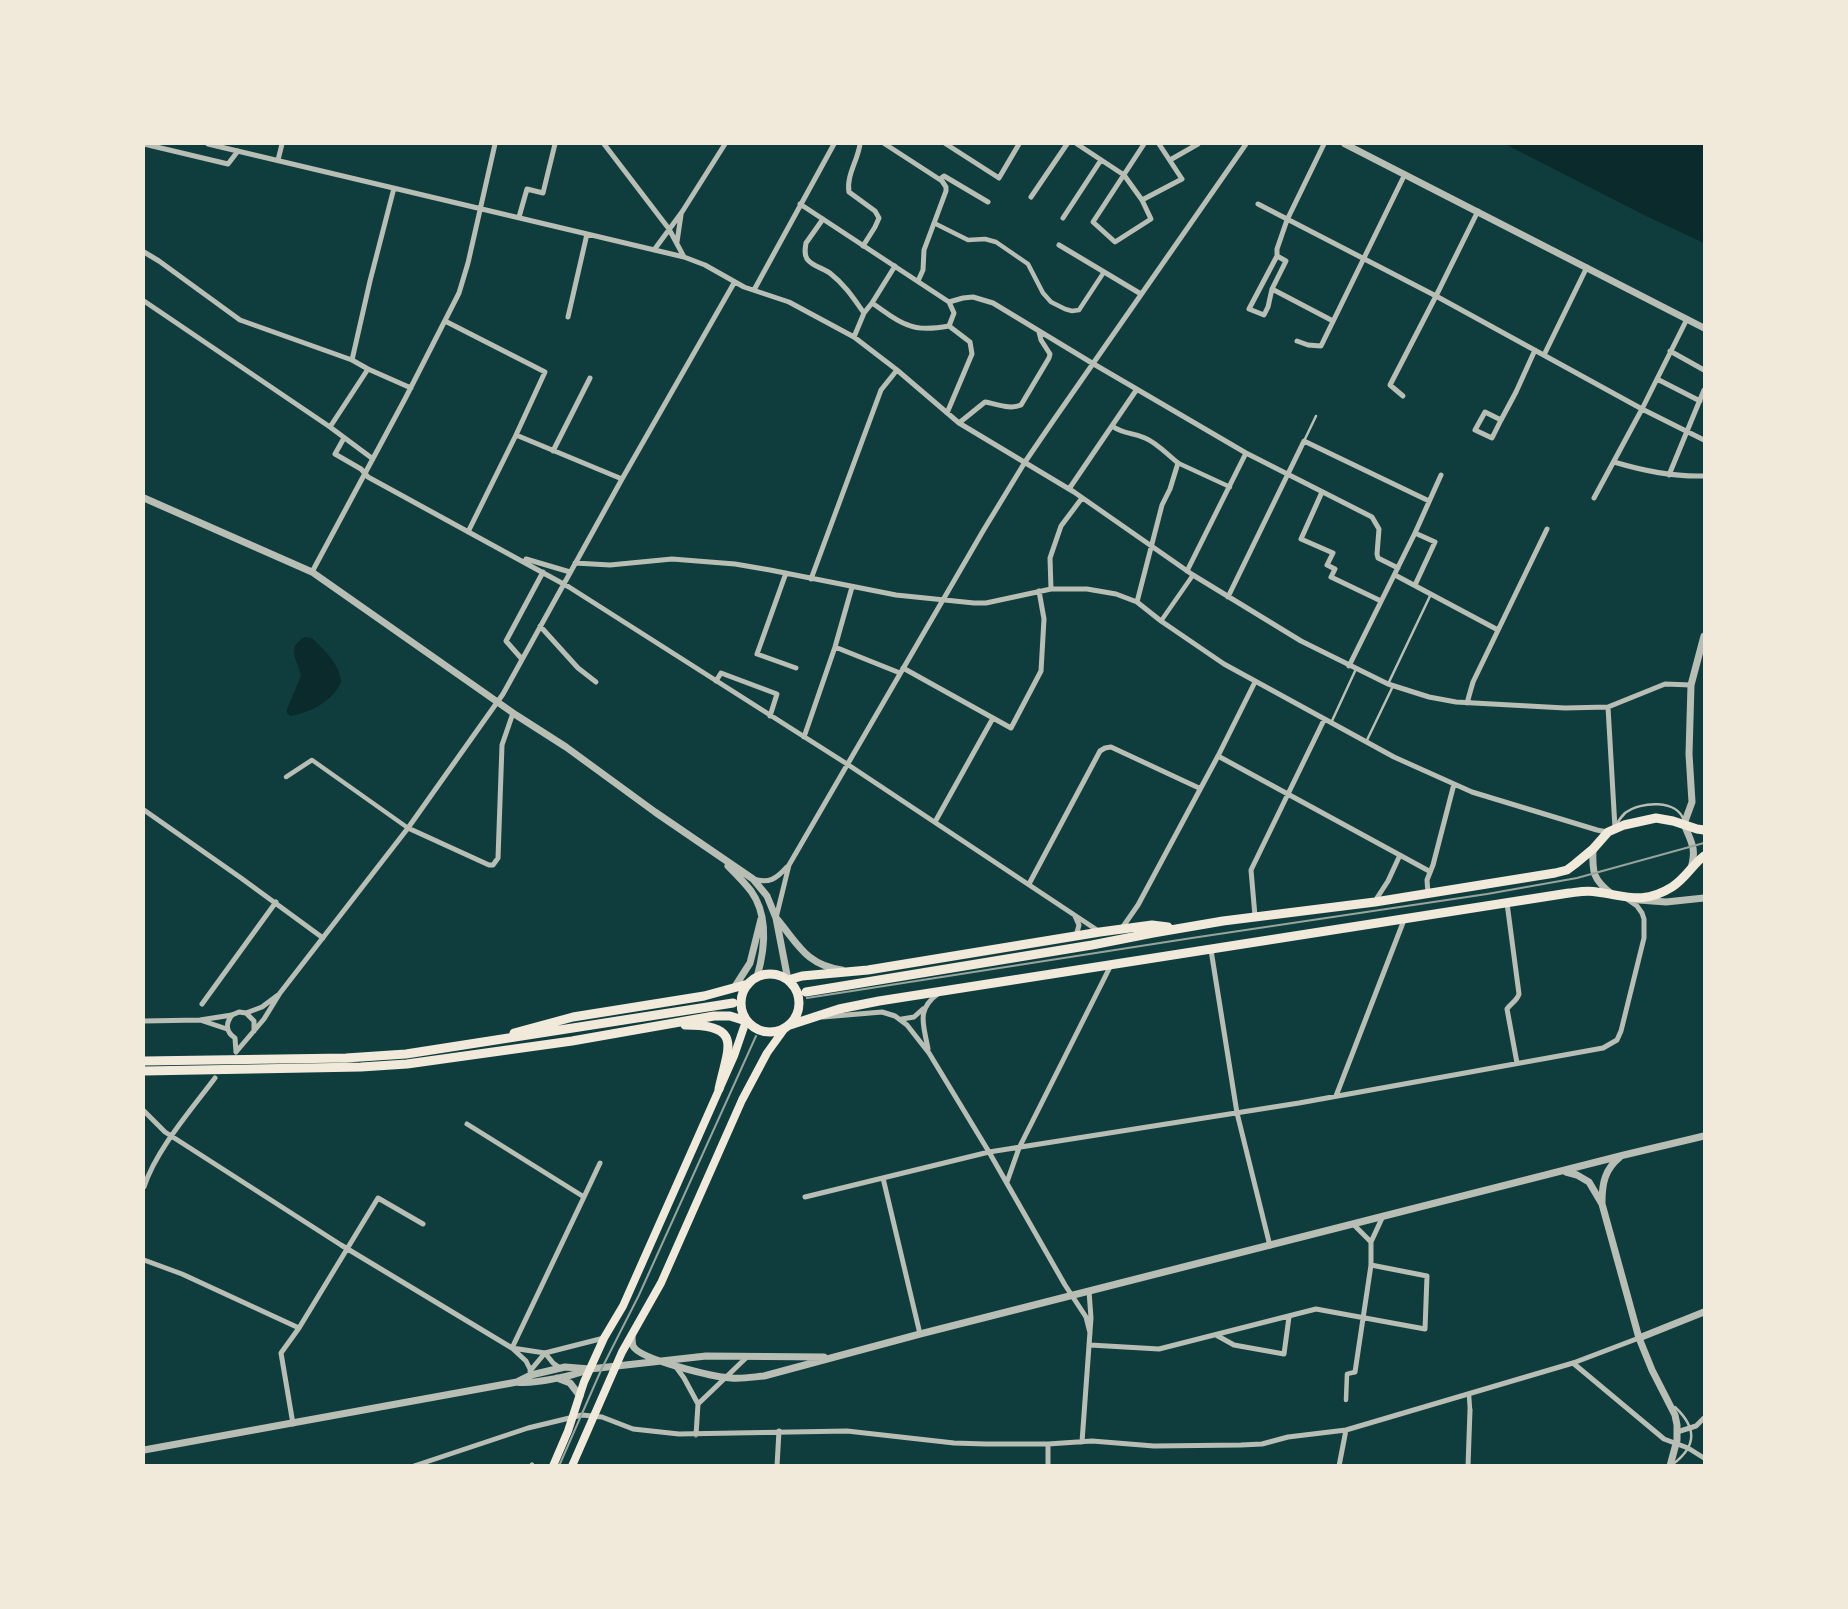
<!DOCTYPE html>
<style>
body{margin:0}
#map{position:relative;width:1848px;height:1609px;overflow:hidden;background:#0f3d3e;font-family:"Times New Roman",serif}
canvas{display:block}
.frame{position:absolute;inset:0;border:145px solid #f1e9da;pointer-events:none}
</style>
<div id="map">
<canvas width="1848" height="1609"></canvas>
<div class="frame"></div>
</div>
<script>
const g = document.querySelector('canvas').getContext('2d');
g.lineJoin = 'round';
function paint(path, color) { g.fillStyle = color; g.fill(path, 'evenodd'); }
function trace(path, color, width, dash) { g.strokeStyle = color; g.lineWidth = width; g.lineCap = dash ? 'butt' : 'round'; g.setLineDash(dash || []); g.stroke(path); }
paint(new Path2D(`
 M1505,144h199v99l-58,-27z
 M305,637l7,1c12,12 28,26 29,44 -8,19 -31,31 -51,34l-3,-3v-4l14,-33c-3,-17 -16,-28 4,-39z`), '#0a2a2b');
trace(new Path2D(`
 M1304,441l12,-25
 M1389,682l42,-88
 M1331,723l25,-54
 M1367,740l26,-54
 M1616,826c2,-5 5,-9 9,-13 16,-12 53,-14 59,8
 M1673,1464c25,-19 23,-37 2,-57`), '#b8beb3', 2.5);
trace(new Path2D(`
 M934,223l34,17 17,-1 11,3 32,22 15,29 8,9 14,7 7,2 7,-1 25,-38
 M1178,463l52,24
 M1161,621l32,-46
 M286,777l26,-17 96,68
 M1469,1395l1,15
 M1346,1400l1,-26 8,-2`), '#b8beb3', 4.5);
trace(new Path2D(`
 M144,144l84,20 10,-13
 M208,144l476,113 21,8 39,22 45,15 65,35 43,33 62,53 115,69 119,83 108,66 87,43 41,13 27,5 109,6 43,-1 57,-23 26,1
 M604,144l65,85 15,28
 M860,144c-2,16 -14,32 -11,48l26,19 4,7 -4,9 -12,19
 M885,144l57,37 4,6v4l-22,59 -1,20 -5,11
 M946,144l53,34 20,-34
 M1077,144l47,31 18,25 9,19 -36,23 -22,-20 51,-78
 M278,160l4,-16
 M1170,160l28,-16
 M940,179l4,-3 44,26
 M1031,197l36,-53
 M1142,200l40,-21 -23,-35
 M800,204l149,98 14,-4 10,-1 20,6 99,60 154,90 126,64 7,12 -2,25 1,4 20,10
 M1258,204l178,92 206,113 62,31
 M519,217l8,-28 16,4 12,-49
 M1063,218l38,-58
 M823,219l-17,24c-1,6 -2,11 1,16 6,8 17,9 24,15 14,11 23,25 33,39
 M677,242l4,-27
 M1059,245l82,49
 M654,250l28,-38 43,-68
 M144,252l15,9 81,59 112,40 16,9 43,19
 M1277,256l9,5 -14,28 -4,18 -4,8 -15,-6z
 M1277,256v-7l10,-29 37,-76
 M1272,289l61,32
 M754,290l80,-146
 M144,301l186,126 43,32
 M872,303c11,7 23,18 36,22 11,5 30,3 41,1l5,-13 -5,-11
 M568,317l19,-83
 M445,321l100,51 -29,63 106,44
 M854,337l10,-24 8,-10 23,-37
 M1297,341l11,4 13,1 84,-172
 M1670,351l34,19
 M1544,355l43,-88
 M352,360l18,-79 24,-93
 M1657,379l43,22
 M1403,396l-13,-11 46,-89 42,-85
 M947,413l25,-59 -2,-12 -21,-16
 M1501,420l-9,18 -17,-8 10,-18 16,8 15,-28 19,-42
 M959,423l26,-21c12,2 25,8 36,3l28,-47 1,-4 -9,-14 -2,-8
 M1112,426c13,9 20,6 33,12 12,5 23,17 33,25l-8,26 -8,16 -25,97
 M330,427l38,-58
 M344,438l-9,16 26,15 7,8 201,110 278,177 253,168
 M553,451l37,-73
 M1614,462c30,9 59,15 90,14
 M1669,475l35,-85
 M1069,489l68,-100
 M1322,492l-21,47 32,14 -6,12 8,4 -4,8 50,24
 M1594,498l48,-89 45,-90
 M468,532l48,-97
 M526,559l44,13
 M575,563l35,2 62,-6 63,5 35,6 126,25 78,8h12l65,-14h36l29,5 21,8 24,19 63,43 170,93 78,35 125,38 10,2
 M1187,571l59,-118
 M312,572l94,-175 53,-104 9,-30 27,-119
 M786,573l-29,81 39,14
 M1395,575l103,55
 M811,579l70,-189 16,-20
 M1415,585l20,-43 -20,-9
 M1051,589l-1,-31 11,-32 21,-28
 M1228,597l76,-156 125,60
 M540,626l38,42 18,14
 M835,647l65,26
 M521,658l-15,-17 37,-69
 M1349,666l66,-133 26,-58
 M903,668l108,60 30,-57 3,-52 -5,-28
 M716,681l5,-8 56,21 -7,22
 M1467,703l6,-21 74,-153
 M1608,707l7,121
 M804,737l31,-90 17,-60
 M1218,756l211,115
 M144,810l97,68 82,60
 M935,822l58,-104
 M408,828l81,37h4l5,-7 4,-113 11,-32
 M753,879c16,5 23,0 34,-12
 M1029,884l71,-133 5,-3 6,-1 88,41
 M1428,894l-1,-14 6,-15 21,-81
 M1375,901l13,-20 12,-26
 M1507,903l12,91c-2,7 -8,9 -12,15l10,54
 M1075,916l4,9 -3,11
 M1255,916l-4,-46 73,-150
 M776,918l13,-53 194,-334 42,-69 28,-41 193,-277
 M1122,928l16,-23 80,-149 37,-74
 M1211,950l26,163 33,133
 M202,1004l74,-102
 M246,1013l8,8v10
 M232,1015c-7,9 -6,17 3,23l1,14
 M823,1017l59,-5 13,4 12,9 22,28 60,99 76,133 21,32 4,16
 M902,1019l12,-2 9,-8
 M200,1020l27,9
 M144,1021l56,-1 32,-5 7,-3 7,1 16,-6 16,-12
 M928,1049c-4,-24 -13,-39 11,-56
 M236,1052l28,-33 16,-26 128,-165 95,-134 119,-215 112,-196
 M1336,1096l68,-176
 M144,1111l21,21 176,113 171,103 14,13 5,10
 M467,1124l117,73 -72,151
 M883,1178l37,156
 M1007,1182l12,-34 92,-183
 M144,1187c12,-37 47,-77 71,-109
 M584,1197l16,-34
 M805,1197l184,-45 310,-49 304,-55 14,-8 4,-9 23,-93v-19l-2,-6 -5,-7 -10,-7
 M1353,1224l18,18
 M144,1260l38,14 117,54
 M1216,1335l18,10 50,9 5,-37
 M1090,1345l69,4 157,-40 109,20 2,-53 -56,-11
 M512,1348l33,5
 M545,1353l8,10 7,5
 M1573,1363l91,76 24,9 16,10
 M676,1367l8,11 14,26 -2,31
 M530,1371l15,-18 59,-15
 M1355,1372l16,-107v-23l12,-26
 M698,1404l50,-48
 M293,1424l-12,-71 18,-25 79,-130 45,26
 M1677,1432l19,-6 8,-8
 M1082,1442l9,-124 -2,-27
 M1048,1444v22
 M414,1466l114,-38 54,-13 20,2 31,12 46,5 168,-3 107,12 32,1h62l44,-3 62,5 87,-1 21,-1 26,-7 58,-7 227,-67 66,-25
 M531,1466l1,-1
 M777,1466l2,-35
 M1339,1466l7,-36
 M1468,1466l2,-56`), '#b8beb3', 5);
trace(new Path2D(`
 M1345,144l359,184
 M144,498l168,74 204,143 50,32 89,65 98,67 14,17 9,22 12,62
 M1593,849c-1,23 0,31 19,45
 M728,866c8,8 16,16 23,25 18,25 14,58 6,86
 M1691,868c6,-20 0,-26 -7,-44l8,-22 -3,-48 2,-69 13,-49
 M1639,900l27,2 38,-4
 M777,919c21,25 29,46 65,51
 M734,988l16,-25 11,-44
 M1566,1172l11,3 12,7 13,22 37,134 13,32 23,45 2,10v15l-7,26
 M1602,1202c0,-19 3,-33 18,-45
 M632,1335c0,3 0,8 1,11 7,14 82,31 98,32 11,1 22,-1 33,-2l156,-42 704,-179 80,-19
 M1639,1338l65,-26
 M557,1378l13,5 10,13
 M517,1382l14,-7 34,-8 25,2 116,-13 118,1
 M144,1450l373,-68c13,3 61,-7 72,-13`), '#b8beb3', 7);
trace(new Path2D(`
 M553,1466l15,-35 16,-49 20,-44 19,-32 111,-250 12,-35
 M572,1466l50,-114 39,-69 81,-183 25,-47 18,-25`), '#f1e9da', 8);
trace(new Path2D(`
 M741 1003a29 29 0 1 1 58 0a29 29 0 1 1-58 0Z
 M788,980l14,-4 66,-6 232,-38 52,-7 16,2
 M806,992l286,-47 61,-12 70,-12 152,-19 180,-29 12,-3 8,-6 18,-15 15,-17 16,-7 32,-7 17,3 24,8 7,1
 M685,1025c59,0 43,22 34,64
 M790,1025l49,-16 40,-8 690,-108c9,-1 18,-3 28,-1 30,4 46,13 75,-5 14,-9 20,-22 32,-31
 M514,1033l59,-16 131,-21 44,-12
 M144,1061l202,-3 60,-4 327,-51
 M144,1071l217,-4 46,-3 165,-23 142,-25h16l16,5`), '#f1e9da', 9);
trace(new Path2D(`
 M807,998l385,-60 295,-44 90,-16 127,-35
 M559,1466l43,-98 37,-73 117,-259`), '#97a49c', 2);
</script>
